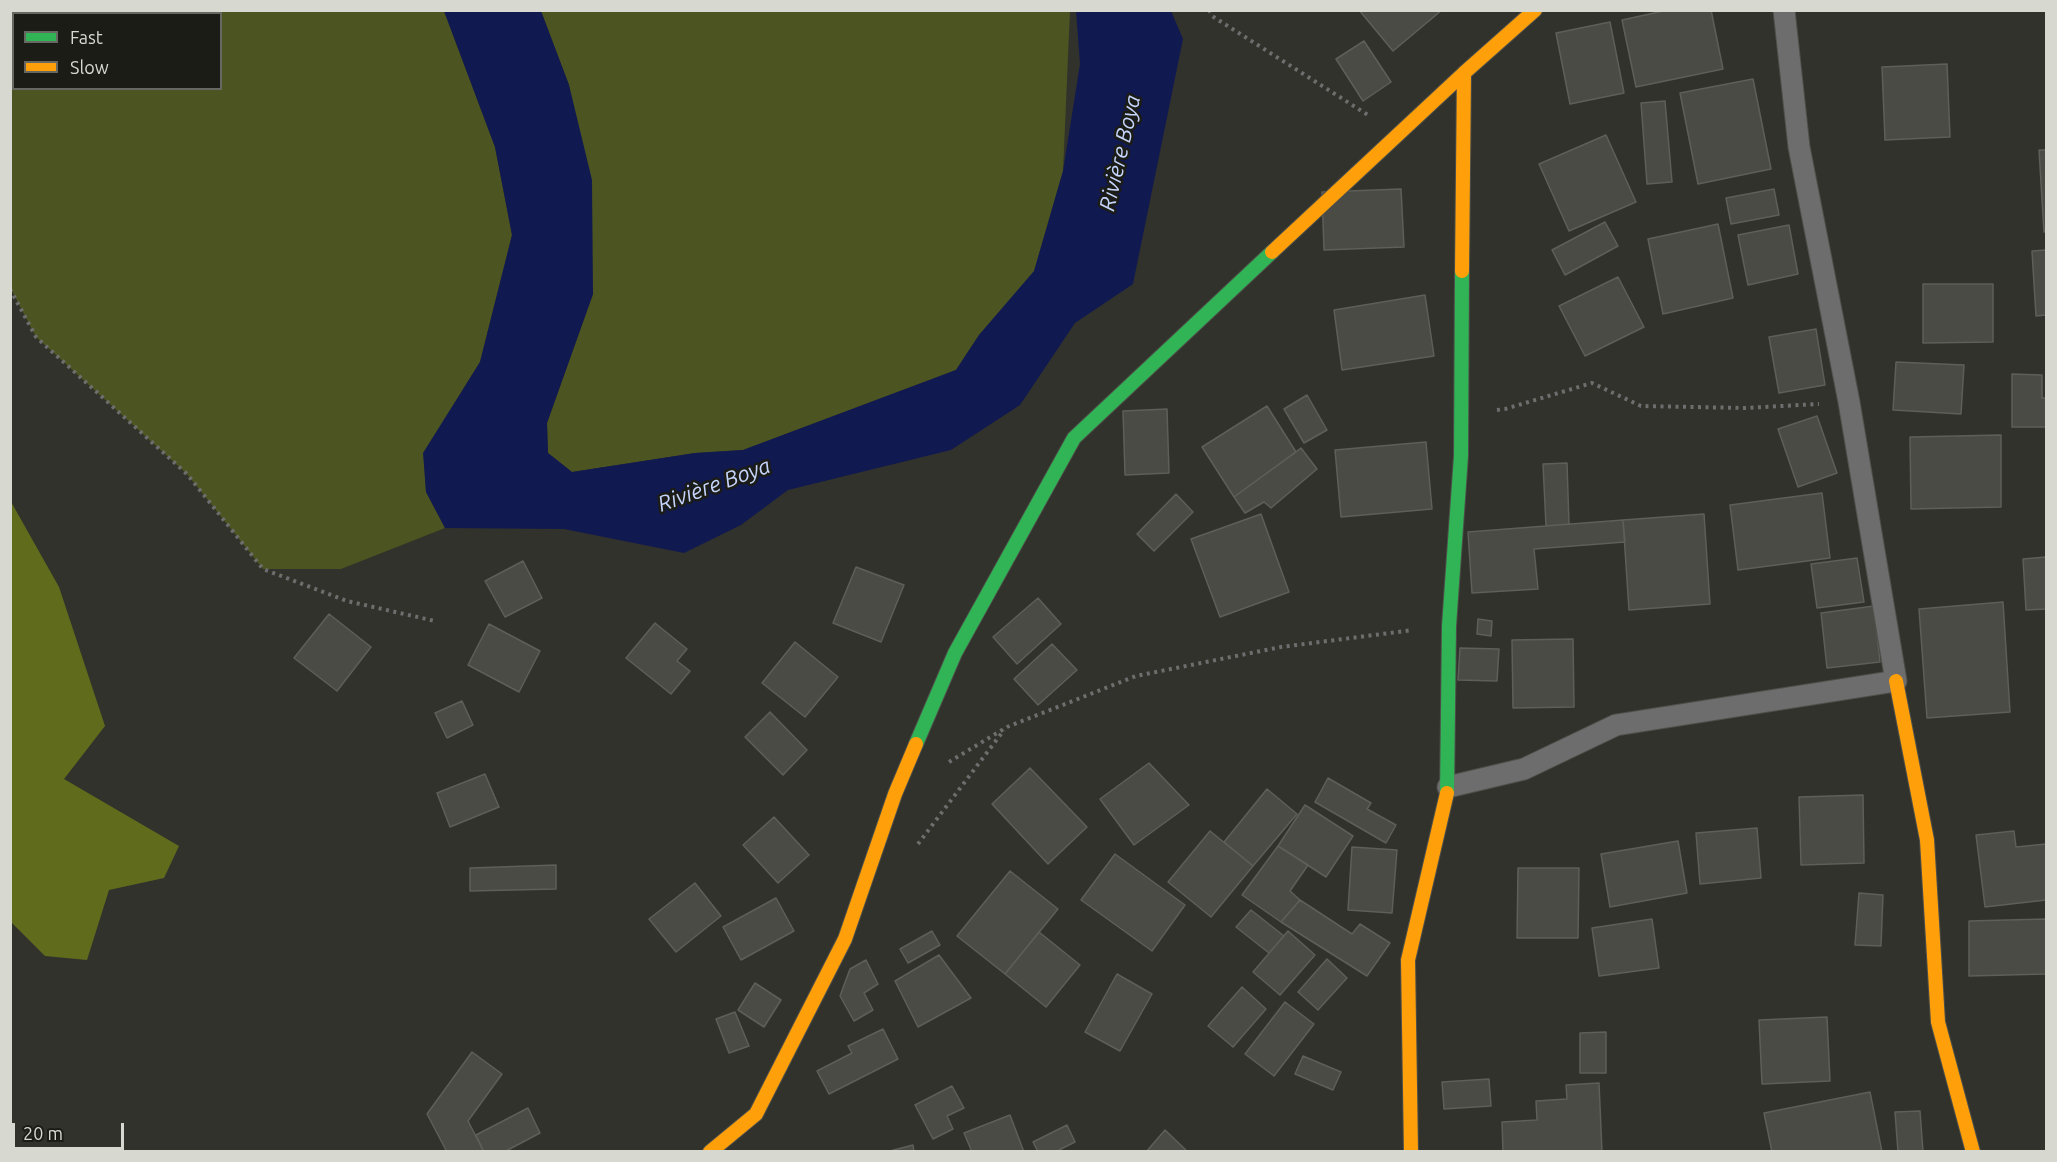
<!DOCTYPE html>
<meta charset="utf-8">
<style>
body{margin:0}
#map{position:relative;width:2057px;height:1162px;overflow:hidden;background:#31322b;font-family:Ubuntu,sans-serif}
canvas{display:block}
.frame{position:absolute;inset:0;border:12px solid #d7d9d1;pointer-events:none}
.legend{position:absolute;left:12px;top:12px;width:210px;height:78px;box-sizing:border-box;background:#1b1c16;border:2px solid #666861;margin:0;padding:8px 10px;list-style:none;font-size:18px;color:#d7d9d1}
.legend li{display:flex;align-items:center;gap:12px;height:30px}
.legend b{width:30px;border:2px solid #666861}
.scale{position:absolute;left:12px;top:1123px;width:112px;height:27px;box-sizing:border-box;border:3px solid #d7d9d1;border-top:0;padding-left:8px;font-size:18px;line-height:21px;white-space:nowrap;color:#d7d9d1;-webkit-text-stroke:4px #1b1c16;paint-order:stroke}
</style>
<div id="map">
<canvas width="2057" height="1162"></canvas>
<div class="frame"></div>
<ul class="legend">
<li><b style="height:8px;background:#30b455"></b>Fast</li>
<li><b style="height:8px;background:#ff9f0a"></b>Slow</li>
</ul>
<div class="scale">20 m</div>
</div>
<script>
const g = document.querySelector('canvas').getContext('2d');
g.lineJoin = 'round';
function paint(path, color) { g.fillStyle = color; g.fill(path, 'evenodd'); }
function trace(path, color, width, dash) { g.strokeStyle = color; g.lineWidth = width; g.lineCap = dash ? 'butt' : 'round'; g.setLineDash(dash || []); g.stroke(path); }
function label(font, color, halo, rows, align = 'center') {
  g.font = font + ' Ubuntu,sans-serif'; g.lineWidth = 5; g.setLineDash([]); g.textBaseline = 'middle'; g.strokeStyle = halo; g.fillStyle = color; for (const [text, x, y, turn = 0] of rows) {
    g.save(); g.translate(x, y); g.rotate((+turn || 0) * Math.PI / 180); g.textAlign = isNaN(turn) ? turn : align; if (halo) g.strokeText(text, 0, 0); g.fillText(text, 0, 0); g.restore();
  }
}
paint(new Path2D(`
 M11,11h433l51,136 17,88 -32,127 -56,91 2,39 19,36 -104,41h-78l-76,-95 -151,-137 -25,-48zM14,14h206v74h-206z
 M541,11h529l-7,160 -29,101 -55,63 -23,35 -213,80 -48,3 -123,19 -24,-19 -1,-30 46,-129 -24,-209z`), '#4c5521');
paint(new Path2D(`
 M10,500l49,87 46,139 -41,53 115,67 -15,32 -55,12 -22,70 -42,-4 -34,-34z`), '#606c1c');
paint(new Path2D(`
 M444,11h97l28,74 23,95 1,114 -46,129 1,30 24,19 123,-19 48,-3 213,-80 23,-35 55,-64 29,-100 17,-107 -4,-53h95l12,28 -50,245 -58,39 -55,82 -69,45 -163,40 -47,35 -57,28 -120,-24 -119,-1 -19,-36 -3,-39 57,-91 32,-127 -17,-88z`), '#111951');
const building = new Path2D(`
 M1359,10h83l-49,41z
 M1668,10h43l12,59 -87,18 -14,-67z
 M1610,22l14,71 -54,11 -14,-71z
 M1364,41l27,41 -28,19 -27,-42z
 M1947,64l3,73 -65,3 -3,-73z
 M1753,79l18,90 -73,15 -18,-91z
 M1665,101l7,81 -25,2 -6,-81z
 M1606,135l30,67 -67,29 -30,-67z
 M2039,150h7v81l-2,1z
 M1401,189l3,58 -80,3 -2,-58z
 M1774,189l5,26 -48,9 -5,-26z
 M1605,222l13,24 -53,29 -13,-25z
 M1718,224l15,74 -70,16 -15,-75z
 M1789,225l9,49 -50,11 -10,-50z
 M2046,250v65l-10,1 -4,-65z
 M1618,277l26,50 -59,29 -26,-50z
 M1923,284h70v58l-70,1z
 M1425,295l9,61 -92,14 -8,-60z
 M1816,329l9,56 -46,8 -10,-56z
 M1896,362l68,3 -3,49 -68,-4z
 M2012,374l30,1v23h4v29h-34z
 M1307,395l20,35 -23,13 -20,-34z
 M1267,406l29,46 -62,45 -32,-50z
 M1167,409l2,64 -44,2 -2,-64z
 M1817,416l20,57 -39,14 -20,-58z
 M2001,435v72l-90,2 -1,-72z
 M1426,442l6,67 -91,8 -6,-67z
 M1301,448l16,21 -46,39 -7,-6 -19,11 -11,-16z
 M1567,463l2,61 -23,2 -3,-62z
 M1822,493l8,65 -92,12 -8,-65z
 M1176,494l17,18 -39,39 -17,-17z
 M1261,514l28,78 -69,25 -29,-78z
 M1704,514l6,90 -81,6 -6,-90z
 M1623,520l2,22 -91,7 4,40 -66,4 -4,-61z
 M2046,557v52l-20,1 -3,-51z
 M1857,558l7,44 -47,6 -6,-44z
 M523,561l19,37 -37,19 -20,-36z
 M856,567l48,18 -23,57 -48,-19z
 M1038,598l23,26 -44,40 -24,-27z
 M2003,602l7,110 -83,6 -8,-109z
 M1874,606l6,56 -53,6 -6,-55z
 M329,614l42,33 -34,44 -43,-33z
 M1478,619l14,2 -1,15 -14,-2z
 M655,623l32,26 -10,12 13,10 -19,23 -45,-36z
 M489,624l51,27 -21,41 -51,-27z
 M1573,639l1,68 -61,1 -1,-68z
 M795,642l43,35 -33,40 -43,-34z
 M1052,644l25,26 -39,35 -24,-26z
 M1460,648l39,1 -2,32 -39,-1z
 M462,701l11,24 -26,13 -12,-25z
 M770,712l37,38 -24,25 -38,-38z
 M1149,763l40,42 -55,40 -34,-46z
 M1030,768l57,59 -39,37 -56,-60z
 M485,774l14,33 -49,20 -13,-34z
 M1328,778l43,25 -4,6 29,16 -10,18 -71,-41z
 M1267,789l30,25 -44,52 -29,-24z
 M1863,795l1,68 -63,2 -2,-68z
 M1305,805l48,31 -27,41 -48,-31z
 M774,817l35,38 -31,28 -35,-38z
 M1757,828l4,50 -61,6 -4,-51z
 M1210,831l43,35 -42,51 -43,-35z
 M2014,831l2,16 30,-3v56l-61,7 -9,-72z
 M1678,841l9,52 -77,14 -9,-53z
 M1278,846l30,19 -18,26 10,9 -19,22 -39,-27z
 M1352,847l45,3 -5,63 -44,-3z
 M1115,854l70,51 -33,46 -71,-51z
 M556,865v24l-86,2v-23z
 M1518,868h61l-1,70h-61z
 M1010,871l48,38 -53,65 -48,-38z
 M695,883l26,33 -45,36 -27,-33z
 M1859,893l24,2 -2,51 -26,-1z
 M776,898l18,33 -53,29 -18,-33z
 M1300,900l52,34 8,-10 30,19 -23,33 -86,-54z
 M1251,910l33,26 -15,17 -33,-26z
 M1652,919l7,49 -60,8 -7,-48z
 M2046,919v55l-77,2v-55z
 M932,931l8,14 -32,18 -8,-14z
 M1288,931l27,24 -35,40 -27,-23z
 M1039,932l41,33 -34,42 -41,-33z
 M939,955l32,43 -53,29 -23,-46z
 M1327,959l20,19 -29,32 -20,-18z
 M866,960l12,24 -14,9 9,17 -19,11 -14,-25 10,-27z
 M1117,974l35,20 -32,57 -35,-19z
 M755,983l26,17 -17,27 -26,-17z
 M1242,987l24,22 -33,38 -25,-21z
 M1285,1002l29,22 -40,52 -29,-22z
 M735,1012l14,34 -20,7 -13,-34z
 M1827,1017l3,64 -68,3 -3,-64z
 M883,1029l15,30 -69,35 -12,-23 35,-18 -4,-7z
 M1606,1032v41h-26v-40z
 M472,1052l30,22 -34,47 16,31h-37l-20,-38z
 M1303,1056l38,16 -8,18 -38,-16z
 M1489,1079l2,27 -47,3 -2,-27z
 M1599,1083l3,69h-99l-1,-30 35,-2 -1,-19 31,-2 -1,-14z
 M952,1086l12,22 -17,8 6,13 -20,10 -18,-34z
 M1870,1092l12,60h-110l-8,-39z
 M528,1108l12,25 -36,19h-20l-8,-17z
 M1920,1111l3,41h-25l-3,-40z
 M1010,1115l14,37h-52l-8,-19z
 M1067,1125l8,17 -20,10h-17l-5,-10z
 M1165,1130l23,22h-42z
 M913,1145l1,7h-28z`);
paint(building, '#4a4b45');
trace(building, '#5e5f59', 1.5);
const lane = new Path2D(`
 M1448,787l76,-18 92,-44 280,-44 -47,-279 -50,-255 -15,-137`);
const fast = new Path2D(`
 M916,744l39,-91 119,-215 198,-186
 M1447,793l2,-167 12,-170 1,-185`);
const slow = new Path2D(`
 M1272,252l192,-179 71,-63
 M1462,271l2,-198
 M1896,681l31,159 11,182 35,130
 M710,1152l46,-38 89,-175 50,-145 21,-50
 M1411,1152l-3,-192 39,-167`);
trace(lane, '#4e4f4a', 23);
trace(fast, '#4e4f4a', 16);
trace(slow, '#4e4f4a', 16);
trace(new Path2D(`
 M1209,10l3,6 156,99
 M10,289l26,48 151,137 76,95 84,32 88,20
 M1497,410l8,-1 87,-26 49,23 104,2 74,-4
 M949,762l58,-35 129,-51 145,-29 132,-17
 M918,844l86,-114`), '#6d6e6d', 4, [3, 4.5]);
trace(lane, '#6c6d6c', 21);
trace(fast, '#30b455', 14);
trace(slow, '#ff9f0a', 14);
label('italic 22px', '#c5d4fb', '#1b1c16', [
 ["Rivière Boya",1120,153,-77],
 ["Rivière Boya",714,485,-20]
]);
</script>
